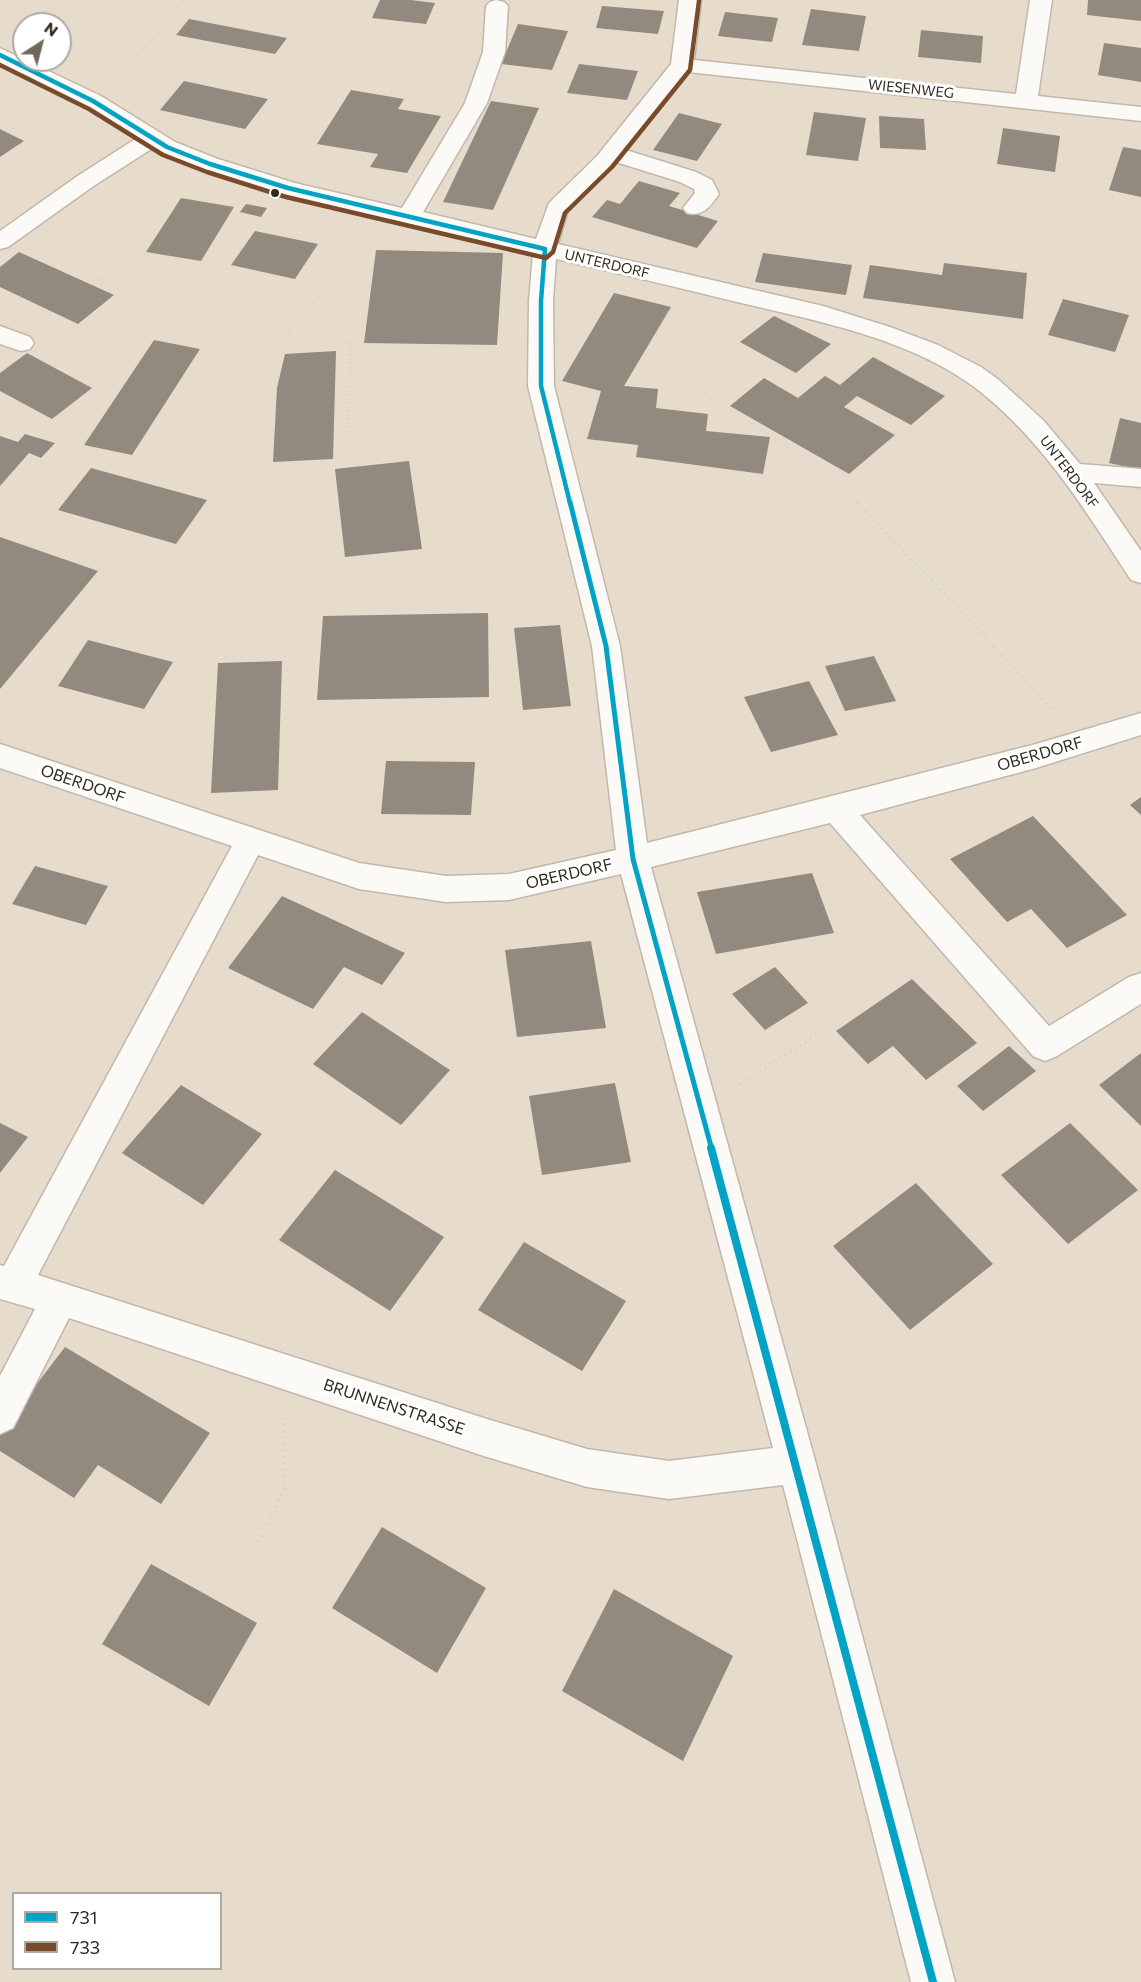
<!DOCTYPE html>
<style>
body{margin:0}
#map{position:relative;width:1141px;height:1982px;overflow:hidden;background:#e7dccc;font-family:Commissioner,sans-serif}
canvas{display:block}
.legend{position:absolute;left:12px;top:1892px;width:210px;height:78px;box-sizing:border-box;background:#fff;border:2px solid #adaaa5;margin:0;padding:8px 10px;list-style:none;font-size:18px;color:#312a1e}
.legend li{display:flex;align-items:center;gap:12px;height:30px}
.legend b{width:30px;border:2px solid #adaaa5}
.north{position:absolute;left:12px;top:12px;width:60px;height:60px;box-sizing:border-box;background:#fff;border:2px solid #adaaa5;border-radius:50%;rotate:36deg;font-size:16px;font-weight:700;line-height:24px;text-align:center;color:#312a1e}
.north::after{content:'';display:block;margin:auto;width:21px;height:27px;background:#71685b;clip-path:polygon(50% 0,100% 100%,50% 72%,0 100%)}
</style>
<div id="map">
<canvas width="1141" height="1982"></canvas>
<ul class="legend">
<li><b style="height:8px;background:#02a3c5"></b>731</li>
<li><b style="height:8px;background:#7a4b2a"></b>733</li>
</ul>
<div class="north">N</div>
</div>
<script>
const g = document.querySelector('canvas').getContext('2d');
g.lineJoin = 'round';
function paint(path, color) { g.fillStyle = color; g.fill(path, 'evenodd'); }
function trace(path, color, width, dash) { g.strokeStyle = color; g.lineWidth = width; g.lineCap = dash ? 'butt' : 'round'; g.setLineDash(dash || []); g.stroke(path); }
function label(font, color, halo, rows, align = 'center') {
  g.font = font + ' Commissioner,sans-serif'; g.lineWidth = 6; g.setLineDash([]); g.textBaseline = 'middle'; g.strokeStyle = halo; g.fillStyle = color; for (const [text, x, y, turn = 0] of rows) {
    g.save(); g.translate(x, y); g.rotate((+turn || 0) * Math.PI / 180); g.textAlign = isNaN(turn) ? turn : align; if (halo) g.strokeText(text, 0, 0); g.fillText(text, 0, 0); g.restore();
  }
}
paint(new Path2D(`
 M380,0h31l24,3 -9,21 -54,-6z
 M1088,0h53v21l-54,-6z
 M602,6l62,5 -6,23 -62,-6z
 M811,9l55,7 -7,35 -57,-6z
 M725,12l53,6 -6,24 -54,-6z
 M189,19l98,19 -12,16 -99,-19z
 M518,24l50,7 -16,39 -51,-6z
 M921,30l62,6 -2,27 -63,-6z
 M1104,43l37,5v34l-43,-7z
 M579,64l59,7 -11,29 -60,-7z
 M184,81l84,18 -23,30 -85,-19z
 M351,90l53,9 -6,10 43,7 -34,57 -37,-6 8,-13 -61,-10z
 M491,101l48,7 -46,102 -50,-8z
 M814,112l52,6 -8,43 -52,-6z
 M679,113l43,11 -25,37 -44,-11z
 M879,116l45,3 2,31 -46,-2z
 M1003,128l57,8 -5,36 -58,-8z
 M0,129l24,12 -24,16z
 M1123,147l18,3v47l-32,-7z
 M639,181l41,12 -11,13 49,15 -21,27 -105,-31 15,-17 13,4z
 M181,198l53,9 -33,54 -55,-9z
 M246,204l21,4 -6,9 -21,-5z
 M255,231l63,13 -23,35 -64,-14z
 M376,250l127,3 -6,92 -133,-2z
 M19,252l31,14 64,29 -36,29 -78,-37v-20z
 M763,253l89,12 -6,30 -91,-13z
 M944,263l83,10 -4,46 -160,-21 7,-33 72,10z
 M614,293l57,14 -47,79 34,3 -2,19 52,6 -2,17 64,6 -7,37 -127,-17 2,-12 -51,-6 14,-48 -39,-10z
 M1063,299l66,16 -14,37 -67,-17z
 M774,316l57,28 -35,29 -56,-31z
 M154,340l46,9 -68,106 -48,-10z
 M336,351l-3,108 -60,3 4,-74 8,-34z
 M27,353l65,35 -40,31 -52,-28v-18z
 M873,357l72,39 -34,29 -54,-29 -13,11 51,28 -46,39 -119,-68 34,-28 34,20 27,-22 15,9z
 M1120,418l21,5v47l-32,-7z
 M25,434l30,9 -14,15 -12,-5 -29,33v-50l18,6z
 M409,461l13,88 -77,8 -10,-88z
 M91,468l116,32 -31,44 -118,-34z
 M0,537l98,34 -98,118z
 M488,613l1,84 -172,3 6,-84z
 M560,625l11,81 -48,4 -9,-82z
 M88,640l85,22 -29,47 -86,-23z
 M874,656l22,45 -51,10 -20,-45z
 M282,661l-4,129 -67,3 7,-130z
 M809,681l29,54 -67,17 -27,-55z
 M386,761l89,1 -4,53 -90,-1z
 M1141,797v18l-11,-10z
 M1033,816l94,99 -60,33 -36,-39 -24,13 -57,-63z
 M35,866l73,20 -22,39 -74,-21z
 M812,873l22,60 -118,21 -19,-62z
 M282,896l123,57 -23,32 -38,-18 -31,42 -85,-41z
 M591,941l15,87 -89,9 -12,-87z
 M775,967l33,36 -43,27 -33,-36z
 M912,979l65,64 -51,37 -33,-34 -25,18 -32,-33z
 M362,1012l88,58 -49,55 -88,-61z
 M1009,1046l27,25 -53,40 -26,-25z
 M1141,1053v73l-42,-41z
 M615,1083l16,79 -89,13 -13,-79z
 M181,1085l81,49 -59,71 -81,-52z
 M0,1123l28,14 -28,36z
 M1070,1123l68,67 -70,54 -67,-69z
 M335,1170l109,67 -54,74 -111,-71z
 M916,1183l77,81 -83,66 -77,-84z
 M524,1242l102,59 -44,70 -104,-61z
 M65,1347l145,86 -49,71 -63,-39 -24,33 -74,-47v-19z
 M382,1527l104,61 -49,85 -105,-65z
 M151,1564l106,59 -48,83 -107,-62z
 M614,1589l119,67 -50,105 -121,-70z`), '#928a7e');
const minor = new Path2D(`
 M496,0l8,2 4,4 -3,46 -18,51 -64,109 113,27 13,-36 48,-47 74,-92 8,-64h22l-7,60 322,34 14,-94h22l-14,96 103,11v14l-453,-49 -62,78 70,22 16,8 7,14c-9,13 -16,23 -32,19l-4,-5 12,-15 -1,-4 -14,-7 -64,-20 -48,48 -10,34 265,62 67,21 48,18 43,22 18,13 44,40 37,44 61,5v18l-47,-4 47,68v32l-10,-3c-44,-67 -86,-136 -149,-187 -65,-53 -164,-72 -245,-91 -60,-15 -120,-29 -181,-43l-3,42 1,85 66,260 27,197 389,-99 105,-31v22l-105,33 -176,47 189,211 80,-49 12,-4v31l-84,52 -12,5 -12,-5 -203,-233 -179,44 165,597 139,518h-44l-128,-497 -114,14 -82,-12 -100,-30 -418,-139 -56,110 -13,6v-58l35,-67 -35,-10v-34l4,1 228,-420 -232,-78v-24l359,119 87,13 63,-2 107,-24 -24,-204 -64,-260 1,-85 4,-48 -253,-60 -78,-24 -49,-21 -58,37 -87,62 -8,2v-18l79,-56 58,-37 -52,-32 -85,-43v-15l101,48 74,46 43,17 77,24 107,25 63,-105 18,-51 3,-46 4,-4zM258,855l101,34 87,13 63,-2 112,-26 152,574 -104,13 -82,-12 -100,-30 -449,-144z
 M0,326l30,11 4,6 -4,6 -9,2 -21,-7z`);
trace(minor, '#c1b8ac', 3);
trace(new Path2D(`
 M117,76l37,-38 30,-38
 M44,254l66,29
 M288,332l63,11 -3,95
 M681,365l26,31 120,74 31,33
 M155,443l106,-85 65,-67 22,-54`), '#d7d4cf', 3, [1, 3]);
trace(new Path2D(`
 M857,502l197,208
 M739,1084l81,-51`), '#d7d4cf', 4, [1.5, 4.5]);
trace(new Path2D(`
 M255,1548l30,-61 -2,-71`), '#d7d4cf', 4.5, [1.5, 5]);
paint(minor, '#fbfaf7');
trace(new Path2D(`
 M0,55l93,46 74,46 43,17 78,24 257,61 -4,52v85l29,117`), '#02a3c5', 4.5);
trace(new Path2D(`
 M570,502l36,144 27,213 79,291`), '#02a3c5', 5);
trace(new Path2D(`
 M711,1148l222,834`), '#02a3c5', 8);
trace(new Path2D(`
 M0,65l89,44 74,46 44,17 79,25 260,61 7,-6 12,-39 47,-46 78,-97 9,-69`), '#7a4b2a', 4.5);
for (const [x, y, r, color] of [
 [275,193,5,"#312a1e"]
]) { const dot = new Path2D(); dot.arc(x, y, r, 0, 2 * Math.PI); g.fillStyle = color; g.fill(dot); trace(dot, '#fff', 2); }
label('14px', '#312a1e', '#fff', [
 ["WIESENWEG",911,89,6],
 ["UNTERDORF",607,264,13],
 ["UNTERDORF",1069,472,53]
]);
label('16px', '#312a1e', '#fff', [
 ["OBERDORF",1040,754,-16],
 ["OBERDORF",83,784,19],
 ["OBERDORF",569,874,-13],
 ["BRUNNENSTRASSE",394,1407,18]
]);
</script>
